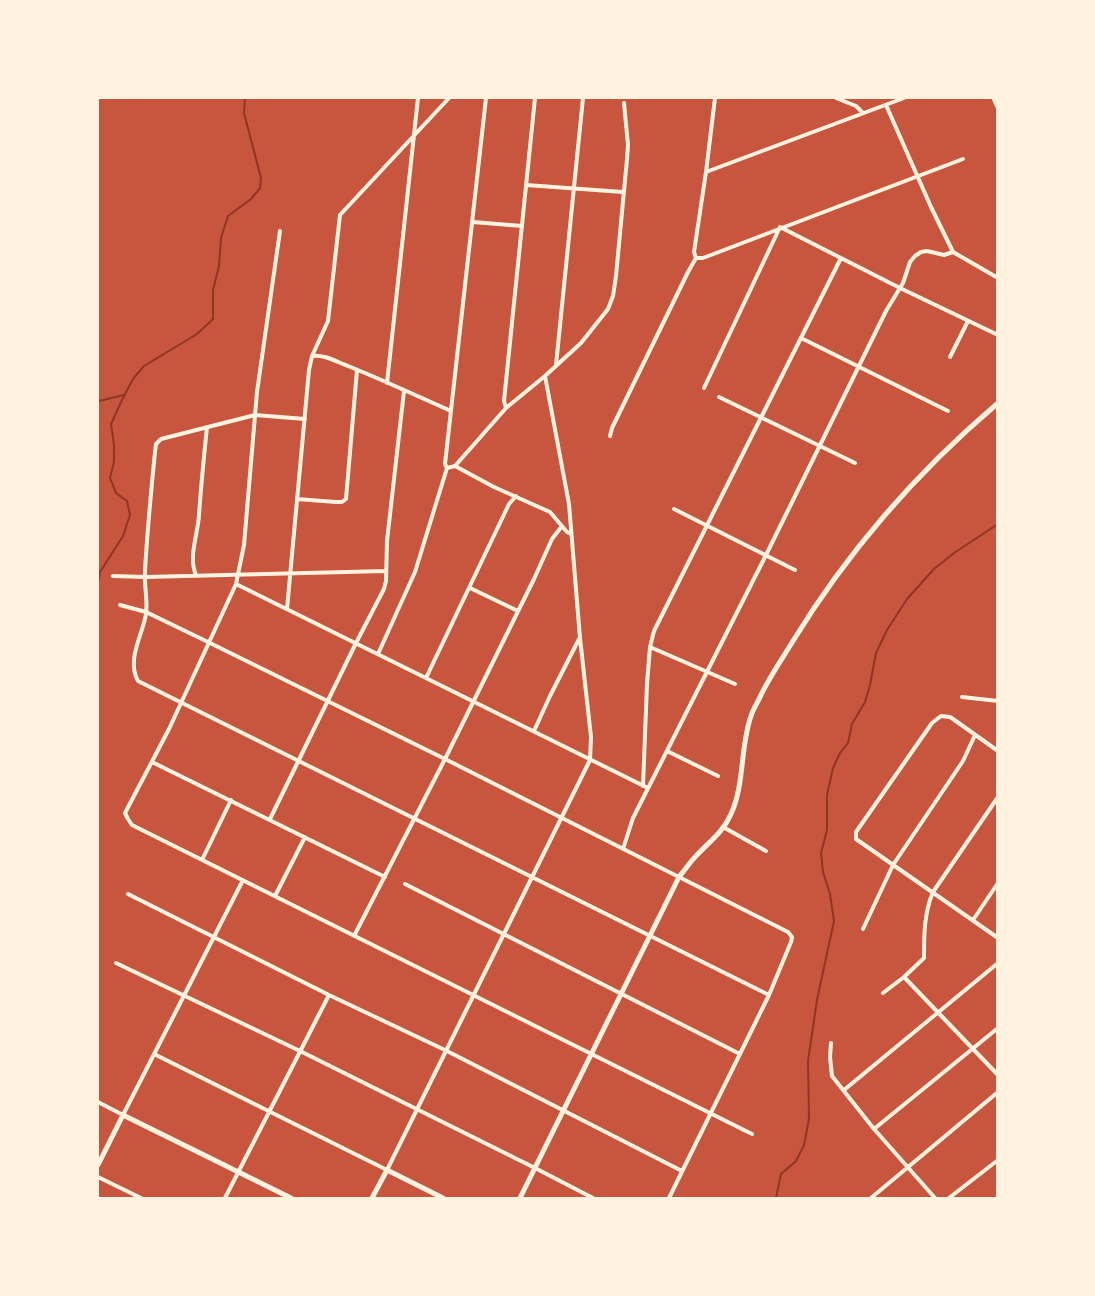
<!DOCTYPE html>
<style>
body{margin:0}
#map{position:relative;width:1095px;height:1296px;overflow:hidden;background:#c8553d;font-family:Montserrat,sans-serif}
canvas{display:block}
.frame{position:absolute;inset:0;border:99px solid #fff3e0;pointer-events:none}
</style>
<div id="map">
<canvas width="1095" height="1296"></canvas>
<div class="frame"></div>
</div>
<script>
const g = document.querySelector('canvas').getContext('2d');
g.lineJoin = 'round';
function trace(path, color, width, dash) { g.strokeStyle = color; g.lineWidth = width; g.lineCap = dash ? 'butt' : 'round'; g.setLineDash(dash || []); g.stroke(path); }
trace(new Path2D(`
 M98,399l1,2 25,-6
 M98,582l2,-10 23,-36 7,-21 -3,-14 -11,-8 -6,-15 4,-16v-17l-3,-21 11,-24 11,-21 11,-13 53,-32 16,-15v-29l6,-24 2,-28 7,-22 23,-17 9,-11 1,-10 -17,-65 1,-15
 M98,642v7
 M776,1198l5,-24 15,-13 8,-16 5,-26 -1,-58 9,-61 17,-79 -4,-27 -7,-22 -2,-19 6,-23v-35l6,-27 7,-15 8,-10 4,-19 13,-22 5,-17 6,-32 11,-23 20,-31 27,-30 20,-16 44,-29`), '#8f3625', 2);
trace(new Path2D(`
 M836,98l20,8 6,6
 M886,105l45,102 22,45
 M706,172l198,-74
 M526,185l97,7
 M473,222l49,4
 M280,231l-23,161 -13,153 -8,39 -67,145 -44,84 3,6 4,6 620,309
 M696,258h7l260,-99
 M801,338l147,73
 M312,356c12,-2 25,6 36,10 35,14 69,30 103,45
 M950,357l18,-36
 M556,365l27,-267
 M387,383l31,-285
 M704,388l76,-161 120,61 98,47
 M719,397l136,66
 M506,408l-2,-7 31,-303
 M305,419l-50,-4 -94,24 -5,5 -1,8c-4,40 -8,80 -10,120 -1,13 3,28 1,42 -3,20 -20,46 -8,67l631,314
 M610,436l2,-8 76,-156 8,-14 -2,-6 12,-80 9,-74
 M455,466l39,21 56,25 17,20 4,2
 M447,468l8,-2 51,-58 39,-32 36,-33 27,-34 5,-13 3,-20 11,-117 1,-14 -4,-42
 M297,499l39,3h6l4,-3 11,-129
 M674,509l121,61
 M196,575c-8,-18 2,-41 3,-60 2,-29 5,-59 8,-88
 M113,576l32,1 241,-6
 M236,584l412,204
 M470,588l48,23
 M120,605l26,7 62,30 237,117 343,173 4,5 -1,5 -22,53 -100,203
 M287,609l22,-239 3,-14 16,-35 12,-106 109,-117
 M650,647l85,37
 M378,654l37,-82 32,-104 -2,-4 41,-366
 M426,678l83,-174 7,-8
 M962,697l36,4
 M534,731l16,-35 29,-57
 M667,751l51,25
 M998,751l-45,-32 -3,-2 -9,-1 -9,7 -76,109v7l142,99
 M152,762l233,115
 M643,786l4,-102 3,-37 4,-16 187,-373
 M270,819l86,-176 28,-54 2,-8 1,-40 17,-150
 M723,827l43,24
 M623,849l10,-31 133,-263 120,-244 17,-28 7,-21 5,-6 6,-4 6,-1 17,4 9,-3 45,26
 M202,860l29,-60
 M405,884l335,170
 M128,894l201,101 116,55 237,121
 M275,896l30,-59
 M973,920l25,-37
 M863,929l30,-64 70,-104 12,-26
 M354,936l91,-177 89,-180 18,-40 10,-13
 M116,963l184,88 235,117 58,30
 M904,977l94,98
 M883,993l21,-16 20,-19c0,-22 0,-45 9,-66l65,-95
 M831,1043l-1,14 2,19 42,53 61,69
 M154,1054l233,116 203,-410 1,-23 -11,-99 -11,-134 -24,-128
 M844,1090l154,-127
 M98,1102l25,13 120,-235
 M874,1129l124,-101
 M98,1177l43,21
 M225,1198l104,-203
 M871,1198l127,-106
 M949,1198l49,-38`), '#fff3e0', 4);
trace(new Path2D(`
 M994,98l4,9
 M98,1165l25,-50 168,83
 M372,1198l15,-28 56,28
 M520,1198l159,-321c6,-7 11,-15 17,-21 13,-14 28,-25 35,-42 14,-31 9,-67 20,-98 2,-7 7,-14 10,-21 9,-19 21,-36 32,-54 55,-90 125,-170 205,-238`), '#fff3e0', 5);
</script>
